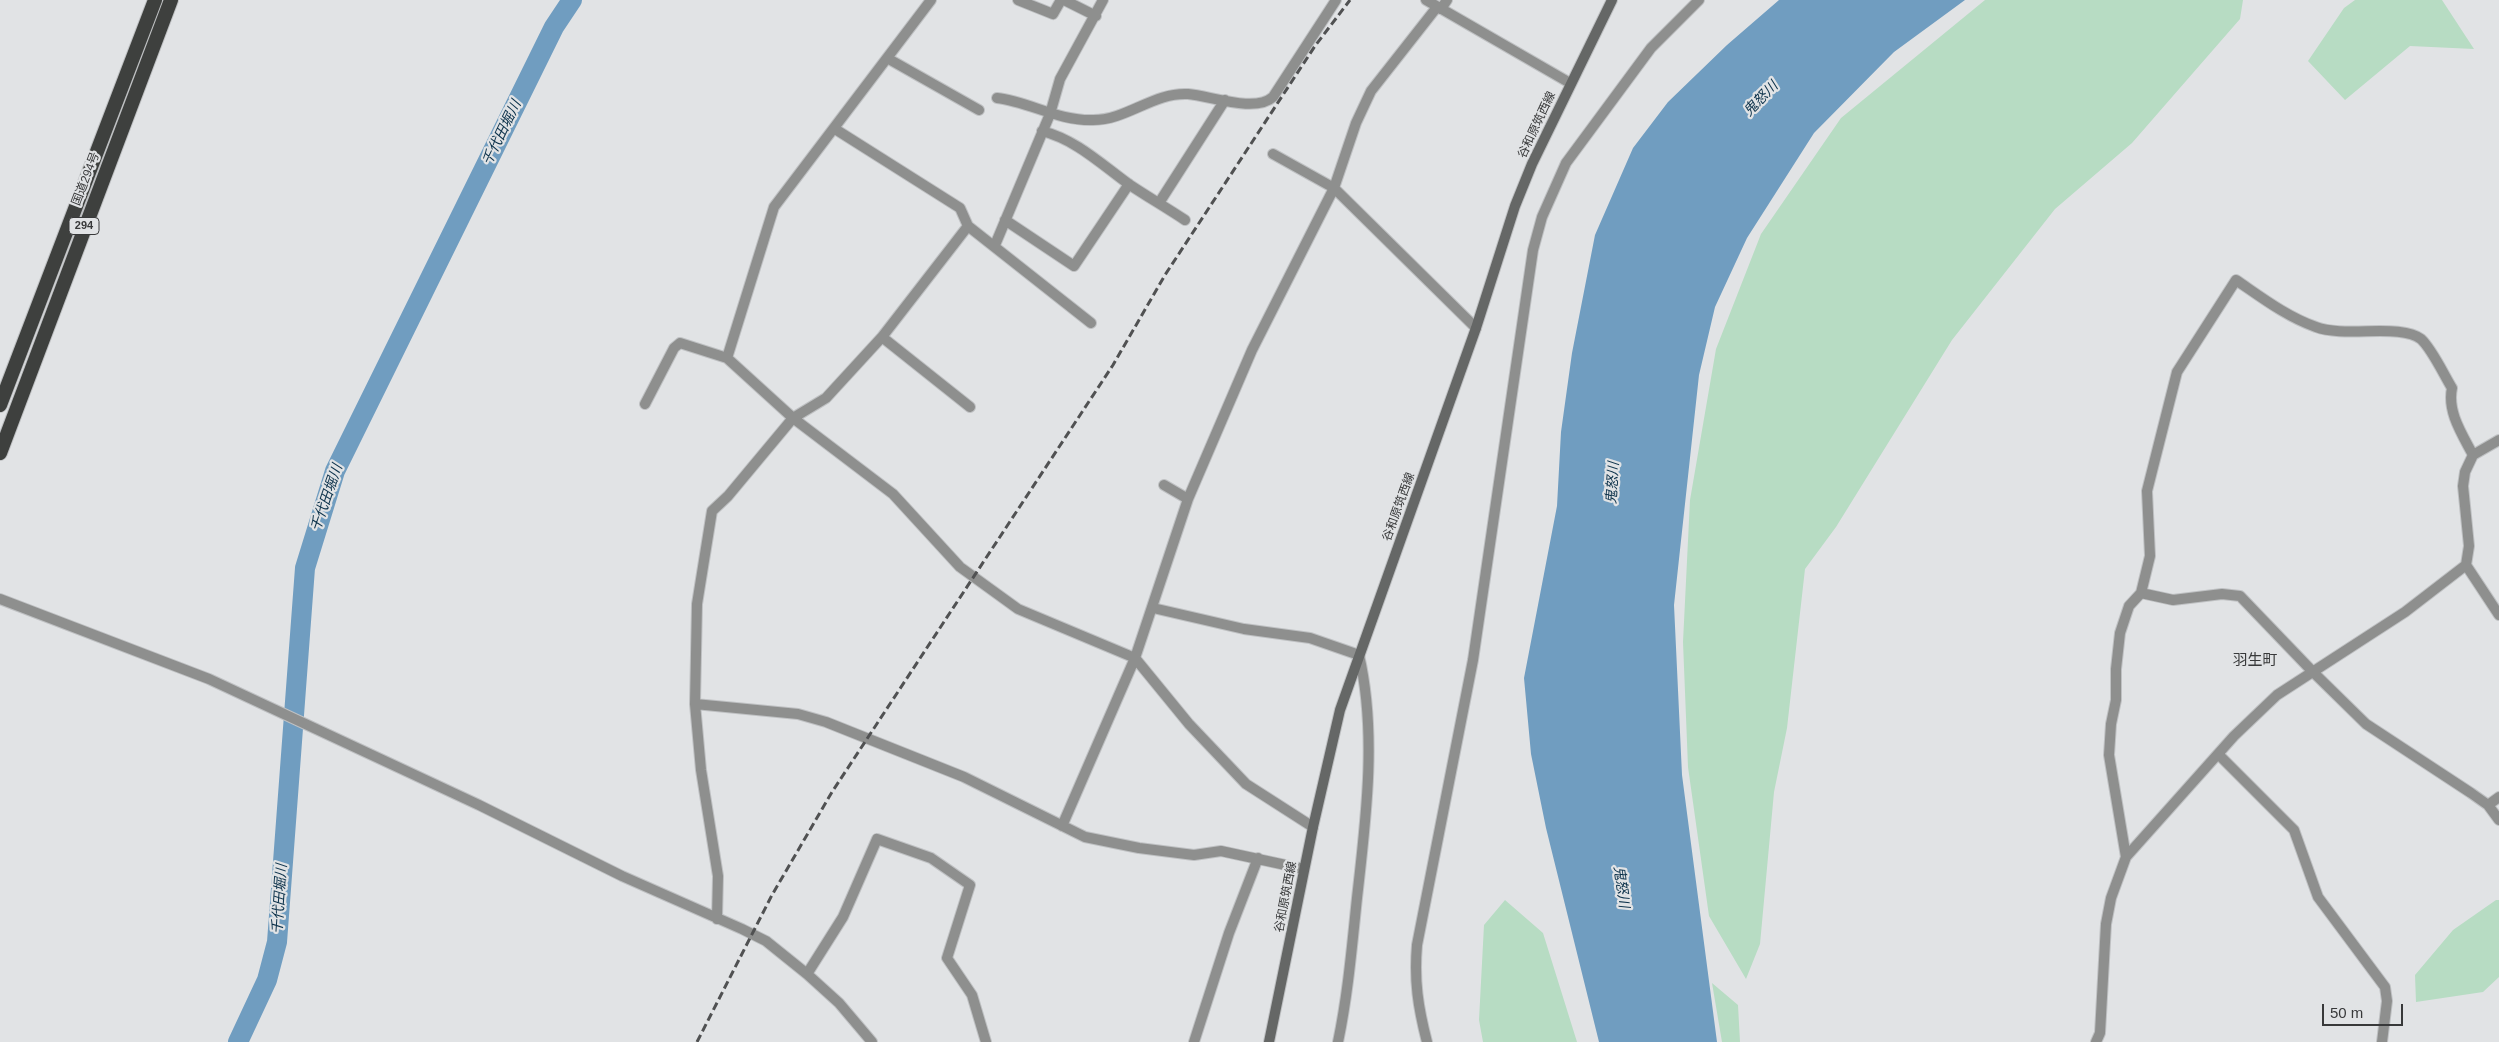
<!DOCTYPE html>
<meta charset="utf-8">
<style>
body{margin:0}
#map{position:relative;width:2499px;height:1042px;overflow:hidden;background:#e1e3e5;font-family:Arial,sans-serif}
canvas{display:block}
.scale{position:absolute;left:2322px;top:1004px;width:81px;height:22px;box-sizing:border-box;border:2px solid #38393a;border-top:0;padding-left:6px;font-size:15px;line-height:18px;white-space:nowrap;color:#38393a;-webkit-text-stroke:4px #e1e3e5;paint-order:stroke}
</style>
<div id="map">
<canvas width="2499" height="1042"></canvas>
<div class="scale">50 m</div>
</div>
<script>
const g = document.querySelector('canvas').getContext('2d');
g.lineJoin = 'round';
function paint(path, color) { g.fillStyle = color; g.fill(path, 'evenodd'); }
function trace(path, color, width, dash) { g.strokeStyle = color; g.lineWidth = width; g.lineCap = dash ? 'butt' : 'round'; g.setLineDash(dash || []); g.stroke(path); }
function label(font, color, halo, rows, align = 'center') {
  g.font = font + ' Arial,"Noto Sans JP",sans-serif'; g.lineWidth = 4.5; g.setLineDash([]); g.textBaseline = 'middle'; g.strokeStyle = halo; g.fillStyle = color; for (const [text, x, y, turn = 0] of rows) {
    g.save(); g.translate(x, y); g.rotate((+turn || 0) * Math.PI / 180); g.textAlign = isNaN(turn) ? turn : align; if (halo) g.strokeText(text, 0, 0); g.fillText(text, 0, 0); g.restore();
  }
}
paint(new Path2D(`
 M1985,0h258l-3,19 -108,124 -77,66 -103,131 -116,187 -31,42 -18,159 -13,64 -14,152 -14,35 -37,-63 -21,-149 -5,-125 7,-142 26,-151 45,-115 80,-116z
 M2355,0h87l32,49 -64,-3 -65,54 -37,-39 36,-53z
 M1505,900l38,33 34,109h-94l-4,-22 5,-95z
 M2496,900h3v77l-16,15 -67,10 -1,-27 38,-45z
 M1712,983l26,22 2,37h-18z`), '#b7dcc3');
paint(new Path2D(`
 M1779,0h186l-71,52 -80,81 -67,105 -32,69 -16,68 -25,230 8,170 35,267h-118l-53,-214 -15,-74 -7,-76 33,-172 4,-74 11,-79 23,-118 38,-87 35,-46 59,-57z`), '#709dc0');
trace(new Path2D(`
 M238,1042l29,-62 10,-38 28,-374 30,-97 219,-444 18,-27`), '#709dc0', 20);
const minor = new Path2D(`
 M1018,0l35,14 8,-14
 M1064,0l32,16
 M1426,0l144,83
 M1441,9l6,-9
 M887,58l92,52
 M997,98c33,4 61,23 96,22 34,0 61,-28 95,-26 23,2 67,19 85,3l63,-97
 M835,129l125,79 8,18 123,97
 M1042,131c35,9 60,34 88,54 18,12 37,23 55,35
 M1273,154l61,34 142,140
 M1159,203l66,-103
 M1005,220l69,46 55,-82
 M995,245l55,-131 10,-35 43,-79
 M882,337l88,70
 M727,358l47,-151 157,-207
 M645,404l29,-56 6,-5 47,15 66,60 100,76 67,73 58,42 117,49 54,66 57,60 67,43
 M1164,485l24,14
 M2466,565l33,50
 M2141,593l32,7 49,-6 18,2 73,76 53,52 105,69 17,12 11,15
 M0,599l209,80 270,126 143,71 120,53 24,12 41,33 32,29 33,39
 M1153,608l91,21 66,9 49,17c18,78 7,164 -2,243 -5,48 -9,96 -19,144
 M695,704l103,10 28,8 138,55 121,60 54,11 55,7 27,-4 83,18
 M2218,754l76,76 24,67 67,90 2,14 -5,41
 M2488,805l11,-8
 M1062,826l73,-168 53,-159 64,-149 82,-162 22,-65 15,-32 66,-84
 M2126,857l-17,-102 2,-31 5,-24v-31l4,-36 9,-27 12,-13 9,-37 -3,-65 30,-119 59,-92c25,17 51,37 80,47 29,11 85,-4 105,12 11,10 23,36 31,49 -5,24 10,46 21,67
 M717,919l1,-43 -17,-106 -6,-66 2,-100 15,-93 16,-15 65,-78 33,-20 56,-61 86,-111
 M807,974l36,-57 34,-78 54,19 39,27 -23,73 25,37 14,47
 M1194,1042l35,-109 29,-75
 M1427,1042c-9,-35 -13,-61 -10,-97l56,-285 60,-410 9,-33 24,-54 85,-115 48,-48
 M2096,1042l4,-9 6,-109 5,-26 15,-41 108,-121 43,-41 128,-83 61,-47 3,-19 -6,-60 2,-14 8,-17 26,-15`);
const secondary = new Path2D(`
 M1269,1042l44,-215 27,-117 136,-382 39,-122 17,-42 80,-164`);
const trunk = new Path2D(`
 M0,405l155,-405
 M0,453l171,-453`);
trace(minor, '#bfc1c3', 12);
trace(secondary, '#bfc1c3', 12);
trace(trunk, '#bfc1c3', 16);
trace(minor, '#8e8f8e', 10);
trace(secondary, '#656766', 10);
trace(trunk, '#3e403e', 14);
trace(new Path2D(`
 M697,1042l75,-147 60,-103 281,-427 52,-90 150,-229 35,-46`), '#505152', 3, [8, 4]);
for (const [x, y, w] of [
 [84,226,30]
]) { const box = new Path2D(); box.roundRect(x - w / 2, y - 8.5, w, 17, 4); g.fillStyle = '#e1e3e5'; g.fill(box); trace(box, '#38393a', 1); }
label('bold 11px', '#38393a', null, [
 ["294",84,226]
]);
label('12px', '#38393a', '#e1e3e5', [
 ["谷和原筑西線",1537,125,-65],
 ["国道294号",86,179,-69],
 ["谷和原筑西線",1399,507,-70],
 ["谷和原筑西線",1286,897,-79]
]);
label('italic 14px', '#0a3049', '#e1e3e5', [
 ["鬼怒川",1761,99,-46],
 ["千代田堀川",502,133,-64],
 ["鬼怒川",1613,483,-86],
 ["千代田堀川",327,498,-71],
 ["鬼怒川",1621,887,82],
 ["千代田堀川",280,899,-86]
]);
label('15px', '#38393a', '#e1e3e5', [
 ["羽生町",2255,661]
]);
</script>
